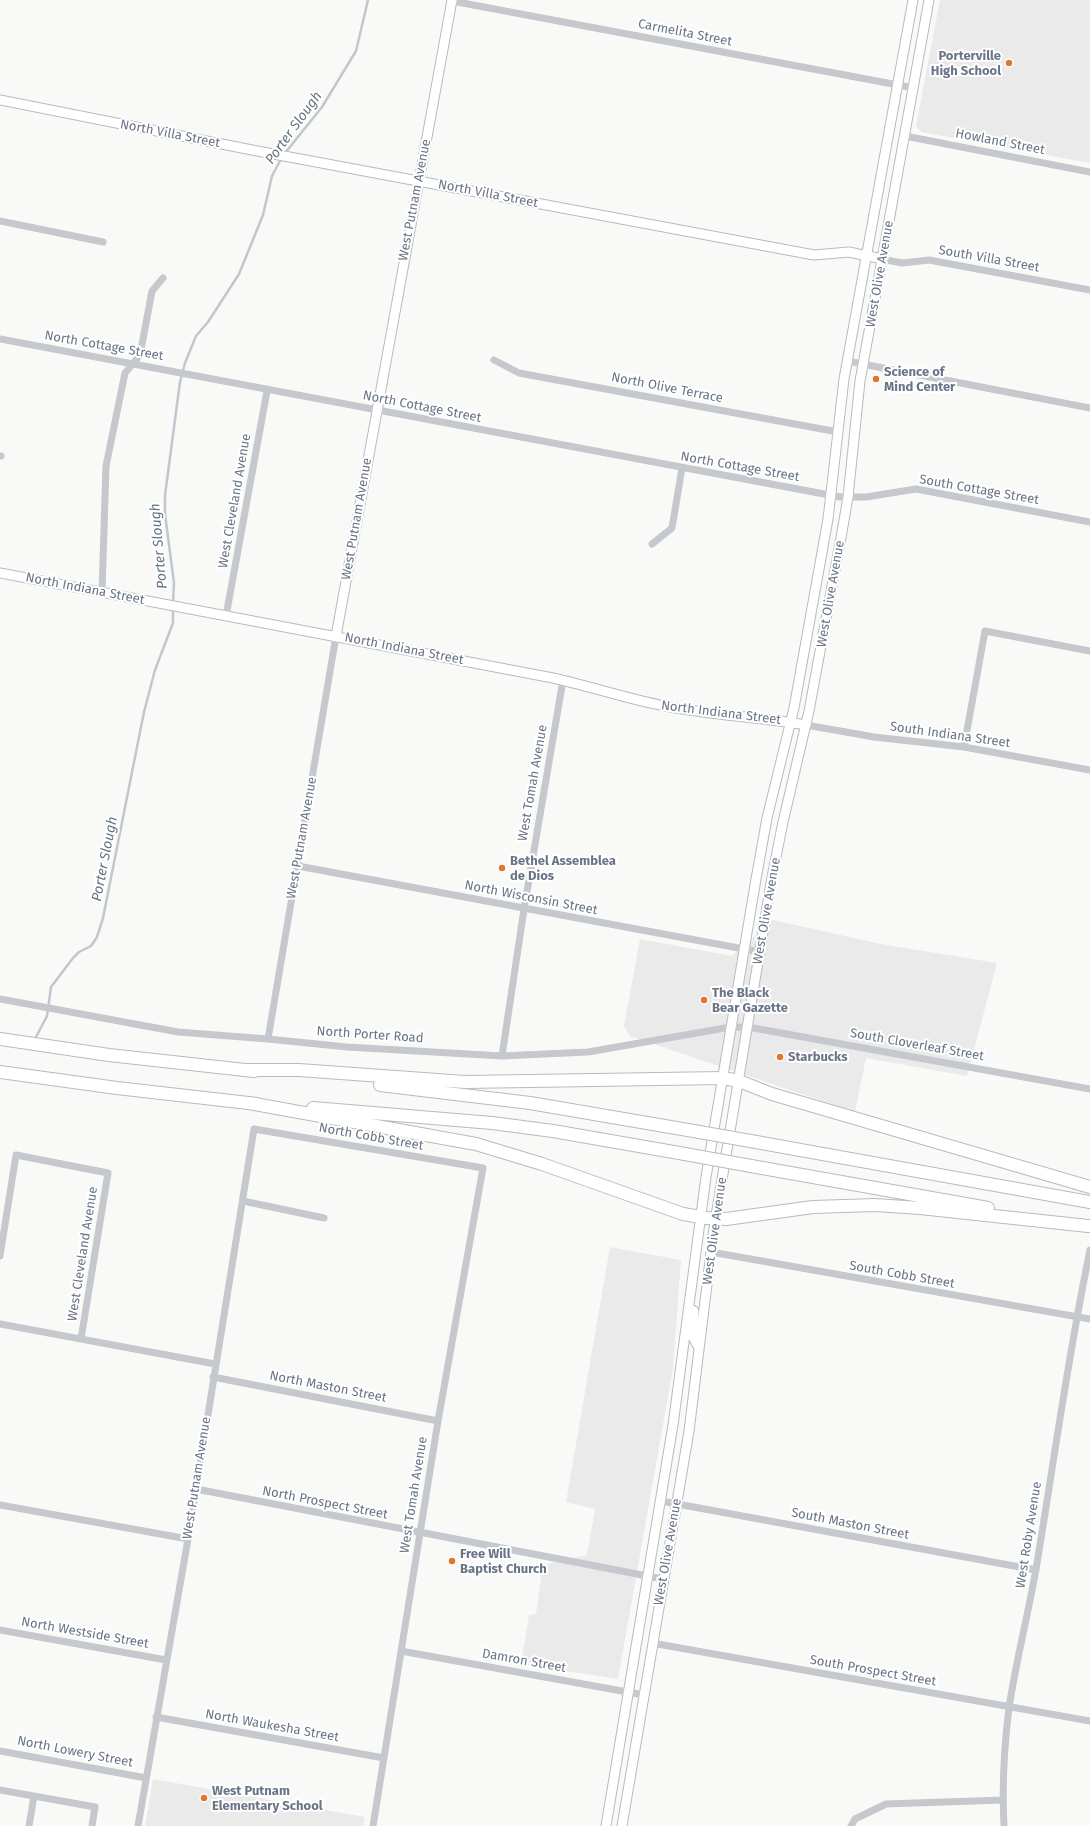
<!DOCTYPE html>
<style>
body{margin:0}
canvas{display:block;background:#f9f9f7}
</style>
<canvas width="1090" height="1826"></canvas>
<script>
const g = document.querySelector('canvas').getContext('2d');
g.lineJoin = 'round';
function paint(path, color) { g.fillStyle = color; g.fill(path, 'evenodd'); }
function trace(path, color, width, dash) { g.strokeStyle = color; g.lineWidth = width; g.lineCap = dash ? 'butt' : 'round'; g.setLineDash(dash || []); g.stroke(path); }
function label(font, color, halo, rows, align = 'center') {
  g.font = font + ' "Fira Sans",sans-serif'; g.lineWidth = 4; g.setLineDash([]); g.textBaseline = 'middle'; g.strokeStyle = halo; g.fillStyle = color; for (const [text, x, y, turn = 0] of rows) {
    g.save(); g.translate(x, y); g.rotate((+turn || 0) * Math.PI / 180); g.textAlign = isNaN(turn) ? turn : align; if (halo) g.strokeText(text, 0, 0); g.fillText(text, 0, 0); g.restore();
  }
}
paint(new Path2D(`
 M940,0h150v163l-169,-31 -5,-6z
 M773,920l108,24 116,19 -30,113 -101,-18 -11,54 -225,-76 -6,-10 16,-87 92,17z
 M610,1247l71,13 -8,108 -55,311 -97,-15 8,-49 7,-1 7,-49 44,-10 8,-46 -29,-7z
 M153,1779l212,38 -2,9h-218z`), '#eaeaea');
trace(new Path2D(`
 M285,153l37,-46 34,-56 12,-51
 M173,603l1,-20 -9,-69v-19l15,-113 5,-19 11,-27 12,-14 31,-48 24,-59 9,-39 10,-19
 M36,1037l11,-21 4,-29 22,-29 6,-6 12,-6 6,-9 6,-19 41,-206 11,-42 18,-47v-15`), '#c0c8ce', 2.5);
const secondary = new Path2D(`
 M0,100l252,50 562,105 35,-3 33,7
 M0,573l553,105c37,8 74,21 112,28 47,9 94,11 141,19
 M336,636l116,-636
 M689,1308l5,3 -1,26 6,11
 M606,1826l67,-401 33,-248 50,-298 11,-61 27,-110 34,-189 16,-140 69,-379
 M622,1826l67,-395 25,-203 58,-351 11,-55 26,-111 33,-179 6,-35 12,-116 69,-381`);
const highway = new Path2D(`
 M0,1039l109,16 145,16
 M247,1070h52l166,12 258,-4 16,3 33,13 318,93
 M0,1072l117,16 140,16
 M380,1085l150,18 158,27
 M249,1103l227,41 66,20 141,50 24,4 19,1 87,-12 62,-2 45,3 168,18
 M313,1108l179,15 61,8 132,23
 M756,1142l334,60
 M751,1166l237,42`);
trace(secondary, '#b7bbc1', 11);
trace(highway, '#b8babe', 14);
trace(new Path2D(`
 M452,1l462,87
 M905,136l185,36
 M0,221l103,21
 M882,259l20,4 27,-3 161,30
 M0,339l840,158h26l50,-8 174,33
 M494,360l25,13 319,59
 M847,361l243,47
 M0,456h1
 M652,544l20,-16 10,-60
 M102,592l4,-126 19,-93 15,-18 12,-64 11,-13
 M226,616l41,-225
 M806,725l68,12 90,10 126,23
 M964,747l21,-116 105,20
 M298,866l462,86
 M0,999l178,33 90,7 79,8 155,9 86,-4 143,-25h17l342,62
 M268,1039l68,-403
 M502,1056l22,-147 39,-229
 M243,1201l81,17
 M711,1252l379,67
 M0,1256l16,-101 92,18 -27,166
 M0,1324l215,40
 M213,1377l225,44
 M196,1489l467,90
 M661,1501l375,69
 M0,1505l188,34
 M0,1630l166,30
 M652,1643l438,78
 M401,1651l243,44
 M156,1717l228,41
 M0,1751l146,27
 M0,1790l95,17 -3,19
 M29,1826l5,-30
 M138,1826l50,-287 66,-410 229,39 -45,253 -65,405
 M851,1826l4,-7 31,-15 117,-4
 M1004,1826c-2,-39 0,-79 5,-118 7,-47 19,-93 27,-139 18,-107 32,-214 54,-319`), '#c5c8cc', 7);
trace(secondary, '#fff', 9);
trace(highway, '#fff', 12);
const highwayBridge = new Path2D(`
 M688,1130l68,12
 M685,1154l66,12`);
trace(highwayBridge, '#b8babe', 14, []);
trace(highwayBridge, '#fff', 12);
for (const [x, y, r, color] of [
 [1009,63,4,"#e0772f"],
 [876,379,4,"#e0772f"],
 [502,868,4,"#e0772f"],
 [704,1000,4,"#e0772f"],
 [780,1057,4,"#e0772f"],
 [452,1561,4,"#e0772f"],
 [204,1798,4,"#e0772f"]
]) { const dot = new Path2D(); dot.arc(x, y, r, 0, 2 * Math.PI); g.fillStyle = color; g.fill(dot); trace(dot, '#fff', 1.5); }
label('13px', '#697487', '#fff', [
 ["Carmelita Street",685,33,11],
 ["North Villa Street",170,134,11],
 ["Howland Street",1000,142,11],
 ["North Villa Street",488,194,11],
 ["West Putnam Avenue",415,200,-79],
 ["South Villa Street",989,259,10],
 ["West Olive Avenue",880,274,-80],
 ["North Cottage Street",104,346,10],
 ["North Olive Terrace",667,388,11],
 ["North Cottage Street",422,407,11],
 ["North Cottage Street",740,467,10],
 ["South Cottage Street",979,490,10],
 ["West Cleveland Avenue",235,501,-80],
 ["West Putnam Avenue",357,519,-80],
 ["North Indiana Street",85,589,11],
 ["West Olive Avenue",831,594,-80],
 ["North Indiana Street",404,649,11],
 ["North Indiana Street",721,713,7],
 ["South Indiana Street",950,735,8],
 ["West Tomah Avenue",533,783,-80],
 ["West Putnam Avenue",302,838,-80],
 ["North Wisconsin Street",531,898,11],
 ["West Olive Avenue",767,911,-80],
 ["North Porter Road",370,1035,4],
 ["South Cloverleaf Street",917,1045,10],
 ["North Cobb Street",371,1137,10],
 ["West Olive Avenue",715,1231,-82],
 ["West Cleveland Avenue",83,1254,-81],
 ["South Cobb Street",902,1275,10],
 ["North Maston Street",328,1387,11],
 ["West Putnam Avenue",197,1478,-81],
 ["West Tomah Avenue",414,1495,-81],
 ["North Prospect Street",325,1503,11],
 ["South Maston Street",850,1524,11],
 ["West Roby Avenue",1029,1535,-81],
 ["West Olive Avenue",668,1552,-80],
 ["North Westside Street",85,1633,10],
 ["Damron Street",524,1661,10],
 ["South Prospect Street",873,1671,10],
 ["North Waukesha Street",272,1726,10],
 ["North Lowery Street",75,1752,11]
]);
label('bold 13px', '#697487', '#fff', [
 ["Porterville",1001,56,"right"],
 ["High School",1001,71,"right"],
 ["Science of",884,372],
 ["Mind Center",884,387],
 ["Bethel Assemblea",510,861],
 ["de Dios",510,876],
 ["The Black",712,993],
 ["Bear Gazette",712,1008],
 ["Starbucks",788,1057],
 ["Free Will",460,1554],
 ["Baptist Church",460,1569],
 ["West Putnam",212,1791],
 ["Elementary School",212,1806]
], 'left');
label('italic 14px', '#647582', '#fff', [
 ["Porter Slough",294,128,-54],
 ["Porter Slough",159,546,-95],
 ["Porter Slough",105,859,-79]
]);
</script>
